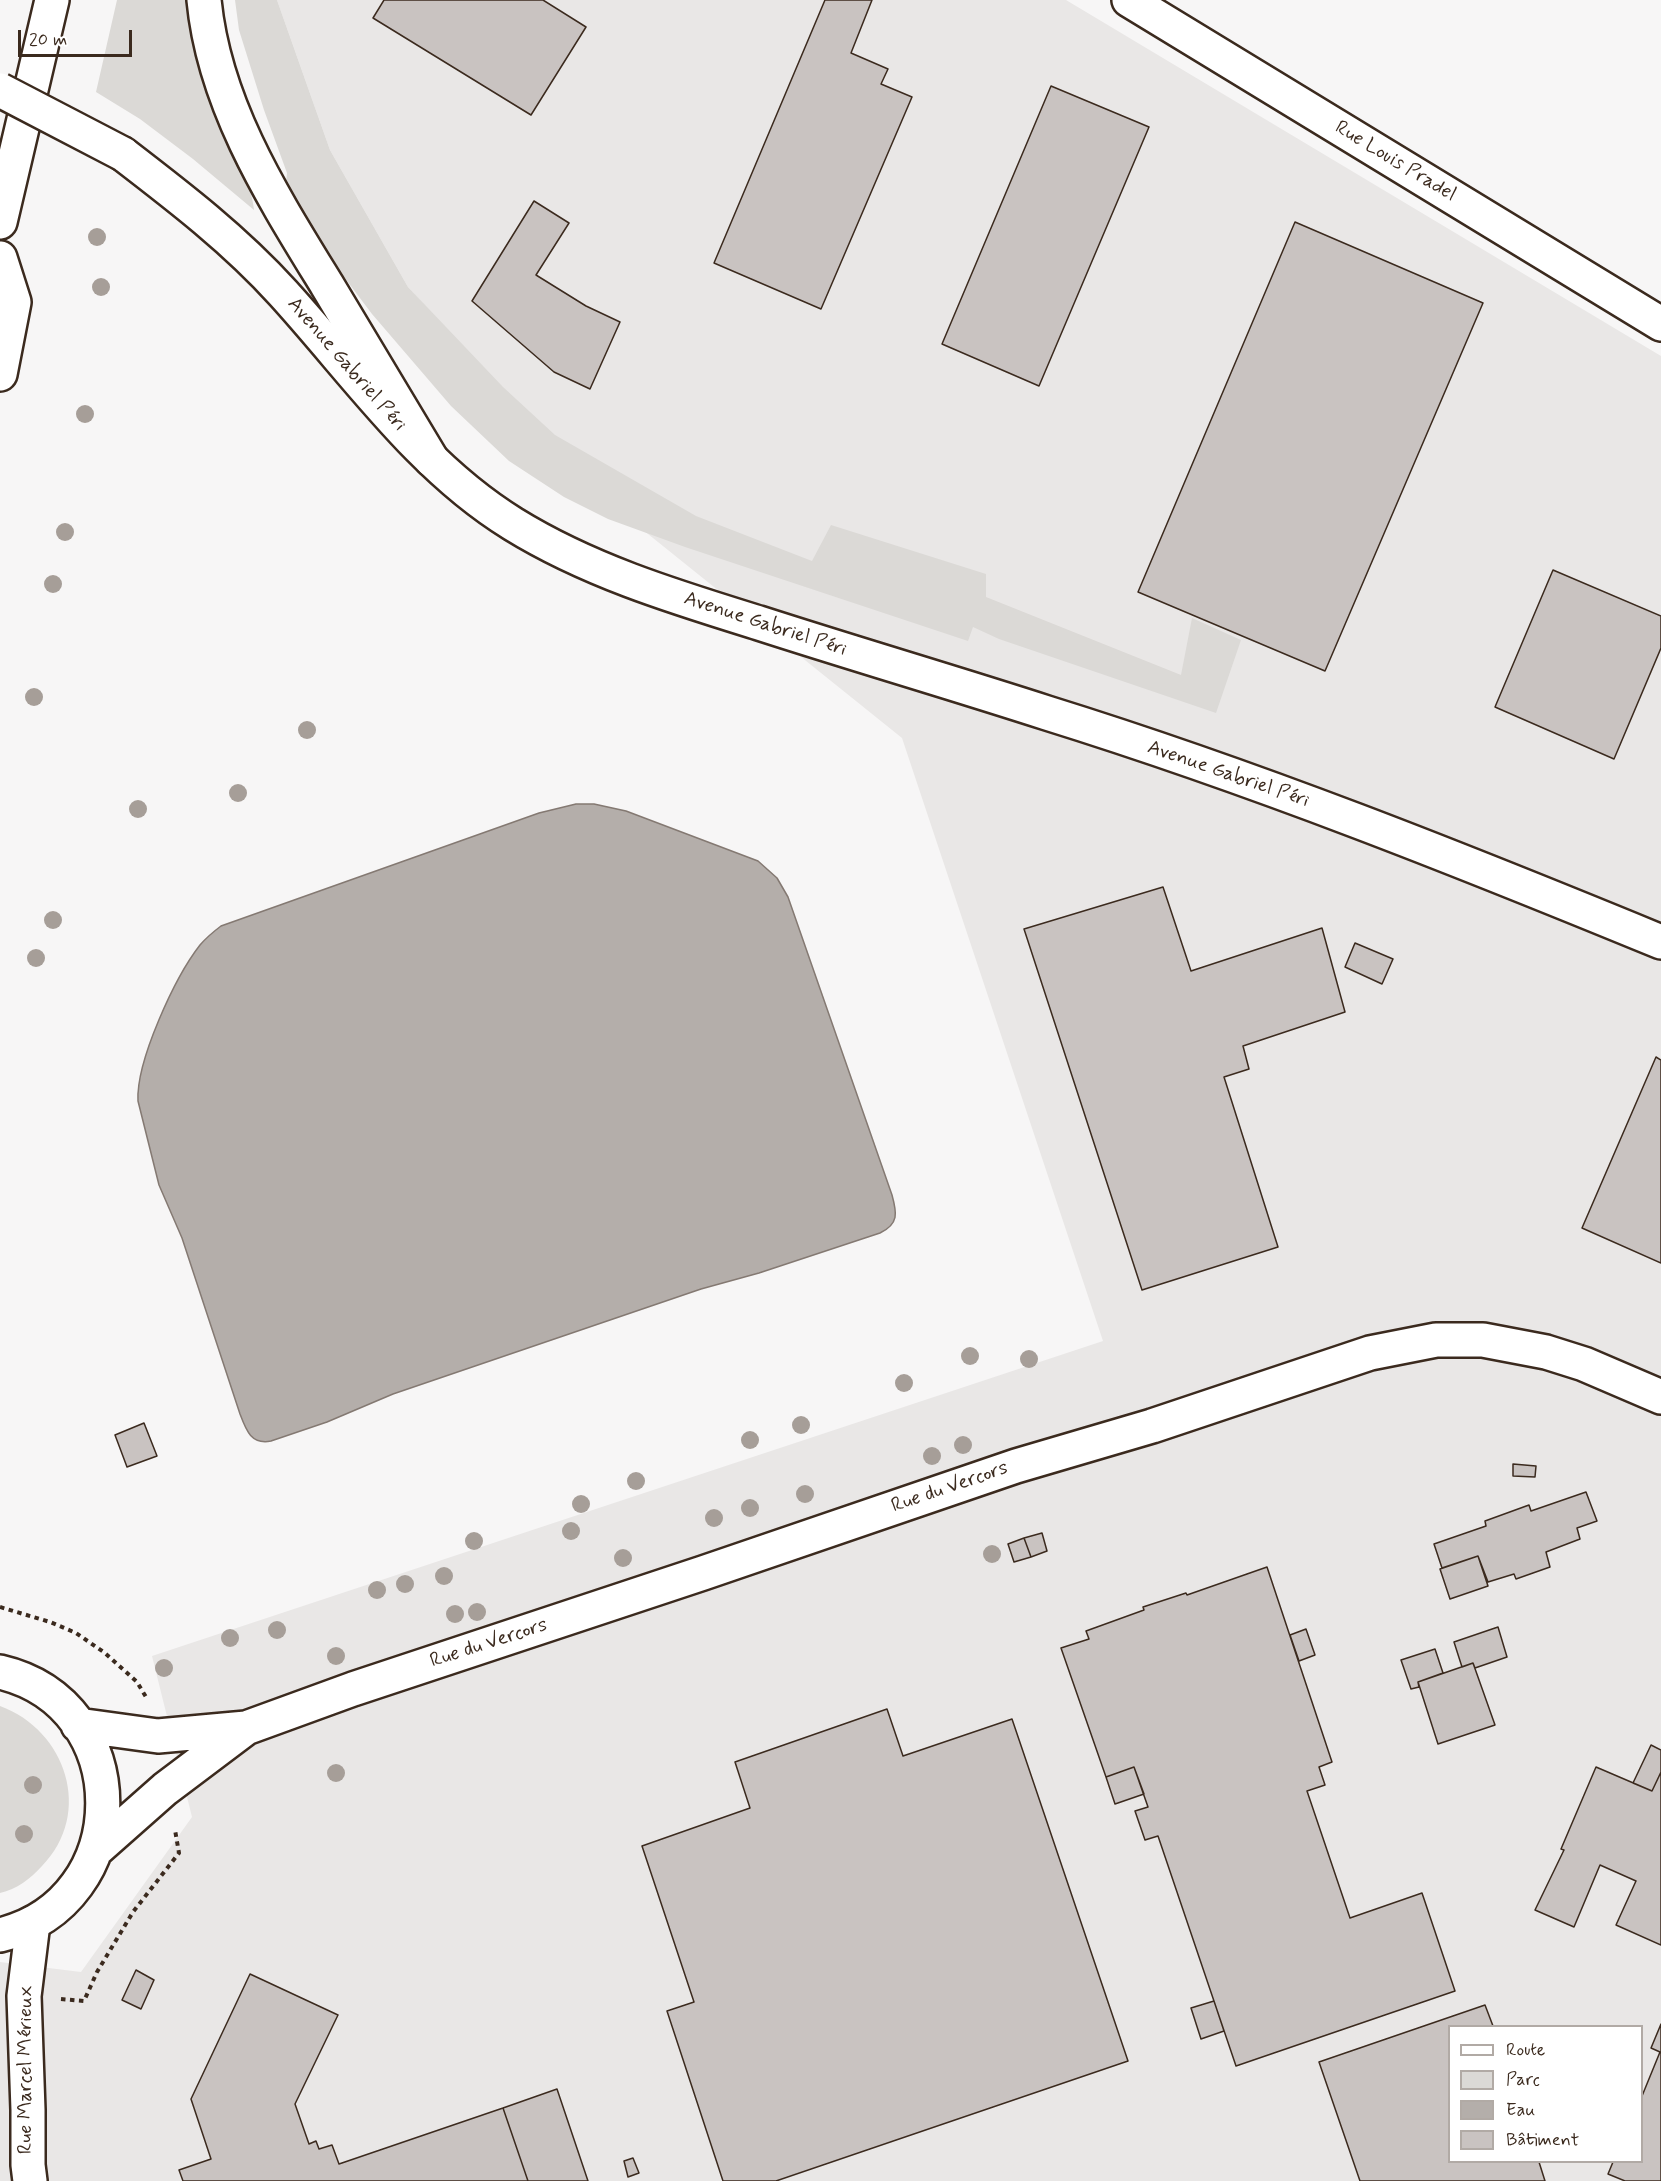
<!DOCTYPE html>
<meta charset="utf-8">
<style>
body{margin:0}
#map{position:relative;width:1661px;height:2181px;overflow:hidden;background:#f7f6f6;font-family:Mynerve,sans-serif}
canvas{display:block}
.legend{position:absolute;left:1448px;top:2025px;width:195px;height:138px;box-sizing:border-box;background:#fff;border:2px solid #b1aaa5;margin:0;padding:8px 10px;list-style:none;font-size:18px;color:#3b2a1e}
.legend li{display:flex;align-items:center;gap:12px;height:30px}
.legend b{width:30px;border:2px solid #b1aaa5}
.scale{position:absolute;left:18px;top:30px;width:114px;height:27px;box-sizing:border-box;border:3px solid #3b2a1e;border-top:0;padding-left:8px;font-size:18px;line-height:21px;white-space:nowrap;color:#3b2a1e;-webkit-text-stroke:4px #fff;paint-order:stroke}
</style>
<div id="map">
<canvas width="1661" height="2181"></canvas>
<ul class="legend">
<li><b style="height:8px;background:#fff"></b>Route</li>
<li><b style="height:16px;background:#dbd9d6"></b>Parc</li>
<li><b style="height:16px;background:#b4aeaa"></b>Eau</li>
<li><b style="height:16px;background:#c9c3c1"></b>Bâtiment</li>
</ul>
<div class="scale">20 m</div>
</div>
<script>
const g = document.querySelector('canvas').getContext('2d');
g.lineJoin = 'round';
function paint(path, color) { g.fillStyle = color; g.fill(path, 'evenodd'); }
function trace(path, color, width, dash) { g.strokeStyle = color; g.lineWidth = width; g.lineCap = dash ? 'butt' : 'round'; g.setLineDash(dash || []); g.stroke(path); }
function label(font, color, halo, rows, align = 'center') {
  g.font = font + ' Mynerve,sans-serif'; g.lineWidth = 6; g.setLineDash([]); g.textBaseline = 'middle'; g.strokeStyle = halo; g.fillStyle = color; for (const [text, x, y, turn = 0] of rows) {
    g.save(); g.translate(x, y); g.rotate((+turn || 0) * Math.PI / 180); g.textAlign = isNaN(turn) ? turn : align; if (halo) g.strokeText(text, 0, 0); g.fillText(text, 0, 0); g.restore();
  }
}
paint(new Path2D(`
 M277,0h789l595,356v1825h-1661v-219l81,10 111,-155 -40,-161 951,-315 -201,-603 -315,-253 -179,-198 -78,-137zM1450,2026h192v136h-192z`), '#e9e7e6');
paint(new Path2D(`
 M117,0h70c8,46 17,91 35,134 11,25 30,49 32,76l-61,-51 -53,-40 -44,-27z
 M235,0h42l53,150 78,137 95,100 52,48 141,81 116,45 19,-36 155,49v23l195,78 11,-57 49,22 -25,73 -217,-74 -26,-12 -5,14 -283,-94 -77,-28 -44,-22 -55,-36 -58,-55 -79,-92 -65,-86 -22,-36 2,-19 -23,-63 -25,-80z
 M0,1706c66,24 94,107 42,160 -12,13 -25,23 -42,27z`), '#dbd9d6');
const water = new Path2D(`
 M576,804h18l32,7 132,50 19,17 11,19 104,298c5,18 7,29 -12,38l-121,40 -58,16 -308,105 -66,28 -56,19c-20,4 -25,-11 -31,-27l-58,-176 -23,-53 -21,-84c-2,-40 37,-124 62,-156 6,-7 13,-13 21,-19l318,-113z`);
paint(water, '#b4aeaa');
trace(water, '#847972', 1.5);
const building = new Path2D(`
 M384,0h159l43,27 -55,88 -158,-97z
 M825,0h47l-21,53 37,16 -7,15 31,13 -91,212 -107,-46z
 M1051,86l98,41 -110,259 -97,-42z
 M534,201l35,22 -33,52 50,31 34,16 -30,67 -36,-17 -82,-71z
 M1295,222l188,81 -158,368 -187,-79z
 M1553,570l108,46v32l-47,111 -119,-52z
 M1163,887l28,84 131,-43 23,84 -102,34 6,23 -25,8 54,170 -136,43 -118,-361z
 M1355,943l38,16 -11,25 -37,-17z
 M1656,1057l5,3v203l-79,-35z
 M144,1423l13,33 -30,11 -12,-32z
 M1513,1464l23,2 -1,11 -22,-1z
 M1586,1492l11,29 -20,7 3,11 -34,13 4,15 -34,12 -2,-5 -26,8 -10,-26 -36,12 -8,-24 52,-18 -1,-5 44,-16 2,6z
 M1042,1533l5,18 -16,6 -7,-19z
 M1024,1538l7,19 -17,5 -6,-18z
 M1478,1556l10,30 -38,13 -10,-30z
 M1267,1567l65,195 -13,5 6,18 -18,6 43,127 72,-25 33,98 -219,75 -78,-230 -13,4 -10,-29 13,-4 -14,-40 -28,10 -45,-129 28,-9 -3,-8 58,-21 -1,-3 43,-14 1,2z
 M1498,1627l9,30 -32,11 -2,-5 -11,4 -8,-25z
 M1306,1629l9,26 -16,6 -9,-26z
 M1435,1649l8,24 -25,9 1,5 -8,2 -10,-29z
 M1473,1663l22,62 -57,19 -20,-62z
 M887,1709l16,47 109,-37 116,342 -352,120h-53l-56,-170 27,-9 -52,-156 108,-38 -15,-46z
 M1651,1745l10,5v22l-9,19 -19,-8z
 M1134,1767l10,27 -29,10 -9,-27z
 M1596,1767l56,24 9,-19v173l-45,-20 20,-44 -36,-16 -26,62 -39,-17 29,-60 -3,-1z
 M136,1970l18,10 -13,29 -19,-9z
 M250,1974l88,41 -43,89 14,40 7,-3 3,8 13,-4 7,19 164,-56 25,73h-345l-4,-11 32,-11 -20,-60z
 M1214,2001l10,30 -23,8 -10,-31z
 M1485,2005l8,21h-43v136h89l6,19h-185l-41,-119z
 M1661,2024v157h-36l-17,-7 5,-12h29v-66l18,-44 -9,-4z
 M557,2089l31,92h-60l-25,-73z
 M633,2158l6,15 -11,4 -4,-16z`);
paint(building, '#c9c3c1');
trace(building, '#3b2a1e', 1.5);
const street = new Path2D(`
 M1129,0l532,324
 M30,2181l-2,-16v-55l-4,-114 9,-73`);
const secondary = new Path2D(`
 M123,154c56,43 112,86 160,139 72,79 137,174 230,231 76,47 162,73 246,99 96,31 192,59 288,90 209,65 412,146 614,229
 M0,1672c137,32 137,230 0,263
 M78,1725l80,11 88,-8 107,-39 350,-116 313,-107 136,-40 218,-73 66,-13h47l63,12 38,12 77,33
 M96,1850l69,-61 81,-61`);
const highway = new Path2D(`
 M204,0c10,105 69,197 123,285 35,59 70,117 105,175
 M0,222l52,-222
 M0,258l14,44 -14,72`);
trace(street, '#3b2a1e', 38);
trace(secondary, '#3b2a1e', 38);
trace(highway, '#3b2a1e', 38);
trace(new Path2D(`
 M0,1607l50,15 26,11 29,20 32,29 9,15
 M61,1999l23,2 13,-29 36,-60 46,-59 -4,-23`), '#3b2a1e', 4, [4.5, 4.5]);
trace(street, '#fff', 33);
trace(secondary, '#fff', 33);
trace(highway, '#fff', 33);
const secondaryBridge = new Path2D(`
 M0,90l123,64`);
trace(secondaryBridge, '#3b2a1e', 38, []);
trace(secondaryBridge, '#fff', 33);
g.fillStyle = '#a69e98';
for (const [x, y] of [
 [97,237],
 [101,287],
 [85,414],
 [65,532],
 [53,584],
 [34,697],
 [307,730],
 [238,793],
 [138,809],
 [53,920],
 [36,958],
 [970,1356],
 [1029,1359],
 [904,1383],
 [801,1425],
 [750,1440],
 [963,1445],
 [932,1456],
 [636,1481],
 [805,1494],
 [581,1504],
 [750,1508],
 [714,1518],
 [571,1531],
 [474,1541],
 [992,1554],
 [623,1558],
 [444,1576],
 [405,1584],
 [377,1590],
 [477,1612],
 [455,1614],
 [277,1630],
 [230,1638],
 [336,1656],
 [164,1668],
 [336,1773],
 [33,1785],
 [24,1834]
]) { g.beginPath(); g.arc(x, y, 9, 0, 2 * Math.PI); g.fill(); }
label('20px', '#3b2a1e', '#fff', [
 ["Rue Louis Pradel",1395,162,31],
 ["Avenue Gabriel Péri",346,365,49],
 ["Avenue Gabriel Péri",765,625,18],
 ["Avenue Gabriel Péri",1228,775,19],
 ["Rue du Vercors",950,1488,-19],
 ["Rue du Vercors",489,1644,-18],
 ["Rue Marcel Mérieux",27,2070,-90]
]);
</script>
